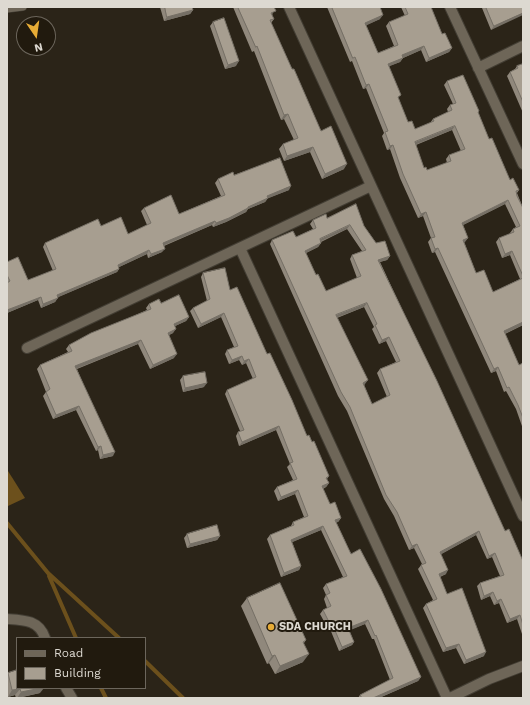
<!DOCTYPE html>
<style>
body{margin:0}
#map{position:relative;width:530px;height:705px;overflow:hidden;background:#2b2418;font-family:"Work Sans",sans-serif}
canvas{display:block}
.frame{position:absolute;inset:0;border:8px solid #ddd9d1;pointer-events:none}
.legend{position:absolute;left:16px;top:637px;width:130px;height:52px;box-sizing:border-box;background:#211a0e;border:1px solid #6c665c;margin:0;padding:5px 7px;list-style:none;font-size:12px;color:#ddd9d1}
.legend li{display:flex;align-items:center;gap:8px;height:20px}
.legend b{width:20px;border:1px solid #6c665c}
.north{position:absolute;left:16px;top:16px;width:40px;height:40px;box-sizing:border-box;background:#211a0e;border:1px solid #6c665c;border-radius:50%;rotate:167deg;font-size:11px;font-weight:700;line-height:16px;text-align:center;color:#ddd9d1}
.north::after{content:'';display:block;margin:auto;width:14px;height:18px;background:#e7ac36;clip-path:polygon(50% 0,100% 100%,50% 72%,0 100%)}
</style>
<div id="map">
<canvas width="530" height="705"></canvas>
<div class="frame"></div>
<ul class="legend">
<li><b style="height:5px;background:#6e6658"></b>Road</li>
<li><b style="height:11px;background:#a79e90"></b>Building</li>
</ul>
<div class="north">N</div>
</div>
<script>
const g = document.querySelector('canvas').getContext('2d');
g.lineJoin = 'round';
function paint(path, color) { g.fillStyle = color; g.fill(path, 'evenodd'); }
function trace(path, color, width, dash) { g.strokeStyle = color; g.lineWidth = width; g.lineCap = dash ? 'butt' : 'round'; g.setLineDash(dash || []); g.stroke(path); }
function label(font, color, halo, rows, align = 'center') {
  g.font = font + ' "Work Sans",sans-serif'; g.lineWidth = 4; g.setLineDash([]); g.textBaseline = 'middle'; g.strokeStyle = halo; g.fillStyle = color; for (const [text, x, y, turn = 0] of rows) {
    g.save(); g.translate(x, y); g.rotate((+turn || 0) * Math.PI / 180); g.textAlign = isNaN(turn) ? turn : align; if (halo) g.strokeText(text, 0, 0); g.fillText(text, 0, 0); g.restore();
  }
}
paint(new Path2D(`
 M8,471l17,27 -17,8 -1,-3z`), '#6c501c');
trace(new Path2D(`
 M7,523l41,50 71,65
 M49,576l27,62
 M145,661l38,37
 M101,688l5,10`), '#6c501c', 4);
const lane = new Path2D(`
 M7,9l16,-2`);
const street = new Path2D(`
 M289,7l234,509
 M450,7l73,157
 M478,68l45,-22
 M240,248l207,450
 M27,348l344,-162
 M7,619c17,1 32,1 38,19
 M66,688l6,10
 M450,698l39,-19 34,-13`);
trace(lane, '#433e34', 8);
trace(street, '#433e34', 12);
trace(lane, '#6e6658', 7);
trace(street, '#6e6658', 10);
paint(new Path2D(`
 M160,7h32l1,3 -3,4 -26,7z
 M233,7h41l-2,9 2,3 -3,4 21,46 29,62 23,38 -22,10 -12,-27 -26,9 -5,-12 4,-5 11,-4 -10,-21 -3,1 -27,-69 -2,1z
 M327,7h53v12l-14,6 12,28 16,-7 -8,-20 3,-4 16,-6 -4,-9h30l11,27 10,14 -3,4 -23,10 -5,-12 -18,8 -3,4 -11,4 9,33 10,23 7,7 15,-6 3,-4 15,-7 -1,-3 3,-4 3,-1 -9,-19 3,-4 32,30 -1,2 11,26 21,41 9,10 -2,3 6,15v117l-18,9 14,31 4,-2v66l-7,-20 -10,-18 -2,1 -8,-21 -5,2 -56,-121 -3,1 -4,-11 3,-4 -8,-22 -5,2 -18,-40 -10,-29 -3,1 -5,-14 2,-3 -18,-45 -3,1 -11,-28 -2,1zM452,130l9,21 -12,4 -3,4 1,4 -20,7 -3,-2 -8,-23zM505,204l11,23 -3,2 -3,4v1l-11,4 -3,4 6,16 8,-3 10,24 -27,13 -17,-19 -12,-31 4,-4 -5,-13z
 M482,7h41l-32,23 -9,-22z
 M213,22l23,44 -11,3 -15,-43z
 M523,64v49l-16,-37 3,-4 5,-3 2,-3z
 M234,175l55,15 -21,8 -3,4 -17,7 -2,3 -20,10 -13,5 -1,-2 -48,21 -2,6 -14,6 -1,-4 -28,13v2l-2,3 -59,25 -3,5 -14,6 -3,-8 -31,13v-51l21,18 25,-9 -10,-24 2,-4 56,-17 27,8 19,-9 -6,-14 3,-3 35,6 42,-18 -6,-13 3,-4z
 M327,218l37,8 12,17 14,13 -3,4 -7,2 125,269 18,30v76l-6,-18 -10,4 -8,-20 -5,2 -4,-9 -9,4 -4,-14 3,-3 20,-7 -8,-19 -5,2 -11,-24 -35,19 5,20 -6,3 7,17 37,62 -20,8 -8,-16 -13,4 -20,-44 3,-4 7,-4 -15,-31 4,-5 -8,-16 -5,2 -15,-34 -10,-17 -37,-88 -9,-15 -68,-152 2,-4 24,-3 17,-8 -3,-5 3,-4zM347,229l15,22 -10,4 -2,4 7,19 -31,13 -10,-16 -10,-22 12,-6 3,-4v-1zM364,307l10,20 -2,2 7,15 7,-3 10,21 -16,7 -3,4 10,24 -15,7 -8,-19 1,-1 -28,-66z
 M203,273l27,17 37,64 40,82 5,6 17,34 -2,3 2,4 -3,4 -3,2 7,15 11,14 -3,4h-2l15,32 70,123 -3,4 -39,17h-21l2,-3 30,-15 -16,-41h-2l-7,-15 -16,6 5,12 -2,3 -13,6 -11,-27 -2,1 -6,-11 3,-4 4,-2 -3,-9 2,-4 -3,-7 3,-4 17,-7 -22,-47 -29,12 9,24 -2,4 -18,7 -14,-38 3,-4 21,-9 2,-4 11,-5 -9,-23 -17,7 -4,-10 3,-4 16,-7 -6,-13 3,-3 -14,-34 -37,16 -3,-10 2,-4 2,-1 -15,-37 2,-4 26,-11 -7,-16 -4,2 -3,-5 -10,4 -4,-10 2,-4 7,-3 -13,-30 -23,11 -8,-17 3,-3 14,-7 -6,-24z
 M161,303l28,14 -3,4 -11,5 -2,7 -4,2 5,23 -24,11 -12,-25 -61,25 36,87 -13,3 -2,-9 -2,1 -20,-41 -23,9 -10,-23 3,-4 -9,-23 3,-4 28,-13 -2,-3 3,-4 78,-35 -1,-2 3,-4z
 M183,376l21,11 -21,5 -3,-12z
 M187,534l33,2 -3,4 -30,8 -3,-10z
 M247,598l59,42 -2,3 -1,19 -28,12 -6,-11 -2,1 -26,-58z
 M8,673l32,20 -22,5h-2l-1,-3 -7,2 -1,-3v-20z`), '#90887c');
paint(new Path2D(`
 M193,10l-3,4 -26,7 3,-4z
 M523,13v2l-32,15 3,-4z
 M383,15l-3,4 -17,8 2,-4z
 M424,46l-3,4 -18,8 -3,4 -15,6 3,-4 14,-9z
 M452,48l-3,4 -23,10 3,-4z
 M239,61l-3,5 -11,3 3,-4z
 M369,84l-3,4 -3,1 3,-4z
 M288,114l-4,5 -3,1 3,-5z
 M455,126l-3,4 -40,16 3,-4z
 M393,145l-3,4 -3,1 3,-4z
 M313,147l-3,5 -26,9 3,-5z
 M347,164l-3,5 -22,10 3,-5z
 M291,186l-2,4 -25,10 3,-4z
 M268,198l-3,4 -17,7 -2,3 -20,10 -13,5 3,-4 32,-16z
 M508,200l-3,4 -46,23 3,-4z
 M426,212l-3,4 -5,2 3,-4z
 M215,221l-3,4 -52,22 3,-4z
 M350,225l-3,4 -30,14 3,-4z
 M468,238l-3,4 -4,2 2,-4z
 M321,243l-3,4 -16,8 3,-4z
 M438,248l-3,4 -3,1 3,-4z
 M165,249l-3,3 -14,6 3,-4z
 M149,250l-2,4 -32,15 3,-4z
 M512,251l-2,4 -8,3 3,-4z
 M390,256l-3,4 -12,3 3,-3z
 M119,269l-2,3 -63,27 3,-4z
 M41,297l-3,3 -31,13v-3z
 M58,298l-3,4 -14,6 2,-4z
 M367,303l-3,4 -31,12 3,-4z
 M224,313l-3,4 -23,11 3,-4z
 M189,317l-3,4 -15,7 3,-4z
 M523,322v3l-21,10 2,-4z
 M176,329l-3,4 -8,4 3,-4z
 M389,337l-3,4 -7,3 3,-4z
 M141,340l-3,4 -65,26 2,-4z
 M177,354l-3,4 -24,11 3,-4z
 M242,356l-3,4 -10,4 3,-4z
 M249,359l-3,4 -4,2 2,-4z
 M498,367l-2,4 -5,2 3,-4z
 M368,380l-3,4 -5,3 3,-4z
 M207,383l-3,4 -21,5 2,-4z
 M79,406l-3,4 -23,9 3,-4z
 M279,426l-3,4 -37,16 3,-4z
 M101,446l-3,4 -2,1 2,-4z
 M115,452l-2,4 -13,3 3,-4z
 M329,483l-3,4 -7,3 3,-4z
 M298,490l-3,4 -17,7 3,-4z
 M341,518l-3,4 -5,2 2,-4z
 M323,526l-2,4 -33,14 3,-4z
 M479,531l-3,4 -38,21 2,-4z
 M220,536l-3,4 -30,8 3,-4z
 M417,544l-3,4 -5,2 3,-4z
 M495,553l-3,4 -5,2 2,-3z
 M301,566l-2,4 -18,7 3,-4z
 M448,570l-2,4 -10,4 3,-4z
 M493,592l-3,4 -9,4 3,-4z
 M501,599l-2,4 -5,2 3,-4z
 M520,615l-3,4 -10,4 3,-4z
 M368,620l-3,4 -19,8 2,-4z
 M354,642l-2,3 -13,6 3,-4z
 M459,644l-3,4 -13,4 3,-4z
 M486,652l-2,4 -20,8 2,-4z
 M309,654l-6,8 -28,12 5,-8z
 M275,655l-6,8 -2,1 5,-8z
 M421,677l-3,4 -39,17h-6z
 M39,688h5l-4,5 -23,5 4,-6z
 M20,689l-5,6 -7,2 4,-7z`), '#756f65');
const building = new Path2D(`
 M165,7h27l1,3 -26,7z
 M238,7h36l2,4 -5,2 3,6 -4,1 22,49h2l27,62 10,-5 16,38 -22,10 -12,-27 -26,9 -4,-12 15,-6 -10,-24 -4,1 -27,-69 -1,1z
 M332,7h48l3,8 -18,8 13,30 20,-8 -9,-23 19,-8 -3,-7h26l11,27 3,-1 7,15 -23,10 -5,-12 -22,9 1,3 -15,6 13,31 -3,2 10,25 4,-1 3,8 19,-8 -1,-2 19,-9 -2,-5 6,-2 -9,-22 16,-6 16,36 -1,1 11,27 3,-1 18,42 3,-2 6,12 -3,1 1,5 6,12v68l-11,-25 -7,3 -6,-16 15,-6 -1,-3 7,-3 -12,-26 -46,23 6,15 -5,2 13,33 8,-3 9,22 30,-14v44l-19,9 15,34 4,-2v55l-5,-13 -9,-18 -2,1 -9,-21 -4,2 -56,-121 -3,1 -4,-11 4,-1 -9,-25 -5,2 -18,-40 -10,-29 -3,1 -5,-14 3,-1 -19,-47 -3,1 -11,-28 -2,1zM455,126l10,23 -16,6 2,6 -24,9 -1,-3 -2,1 -9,-26z
 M486,7h37v6l-29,13z
 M224,18l15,43 -11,4 -15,-43z
 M523,64v38l-13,-30 8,-4 -1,-2z
 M280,158l11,28 -24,10 1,2 -20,9v1l-19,10 -13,5 -1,-2 -52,22 2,6 -14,5 -2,-4 -31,15 1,4 -62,26 1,3 -15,6 -2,-7 -34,13v-27l3,-2 -3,-6v-13l11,-5 10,23 28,-11 -11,-26 53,-24 3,7 20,-9 7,17 23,-11 -7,-15 27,-13 8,19 46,-19 -7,-16 15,-7 1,3z
 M356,204l8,22 12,17 9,-2 5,15 -12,4 59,121 68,150 4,-2 14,32v64l-3,-10 -10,4 -9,-20 -4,2 -4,-9 -9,4 -4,-13 24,-8 -9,-22 -6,3 -10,-25 -39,21 8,18 -9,4 8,20 15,-6 24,64 -20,8 -7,-16 -13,4 -20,-44 11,-5 -16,-34 5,-2 -9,-19 -5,2 -15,-34 -11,-17 -36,-88 -9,-15 -69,-152 21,-9 3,6 20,-9 -3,-8 13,-6 1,4zM350,225l16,25 -14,5 9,21 -35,15 -8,-17 -2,1 -11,-24 16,-8 -1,-4zM367,303l10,21 -2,1 7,15 7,-3 11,24 -20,8 10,26 -18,9 -9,-21 5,-3 -32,-65z
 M225,268l5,22 7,-3 30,67 3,-1 22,47 15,36 2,-1 3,7 2,-1 15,35 -3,2 3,5 -7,3 8,18 5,-2 6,16 -6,2 16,34 9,-5 21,40 40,88 -48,21h-11l-2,-3 33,-17 -17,-43 -1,1 -7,-16 -20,8 6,14 -12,5 -11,-26 -2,1 -6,-12 8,-4 -5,-11 4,-2 -4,-9 21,-8 -24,-50 -32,14 10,26 -17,7 -14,-38 24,-10 -1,-3 15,-6 -10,-26 -17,7 -4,-10 20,-8 -7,-16 3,-1 -14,-36 -37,16 -4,-10 6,-2 -17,-40 29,-13 -7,-18 -5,2 -2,-5 -10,4 -5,-10 11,-4 -14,-33 -23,11 -8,-16 17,-9 -7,-26z
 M179,295l10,22 -15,7 2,5 -8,4 9,21 -24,11 -12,-25 -66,26 40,86 -12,3 -2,-9 -3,1 -19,-41 -23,9 -10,-23 4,-3 -10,-24 32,-14 -3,-6 22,-12 60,-24 -2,-5 10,-5 2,4z
 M205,372l2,11 -22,5 -2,-12z
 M217,525l3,11 -30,8 -3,-10z
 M280,583l26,57 -3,2 6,12 -29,12 -5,-11 -3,1 -25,-58z
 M17,670v18h24l-20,4 -1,-3 -8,1 -4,-17z`);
paint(building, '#a79e90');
trace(building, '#756f65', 1);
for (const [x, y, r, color] of [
 [271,627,4,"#e7ac36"]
]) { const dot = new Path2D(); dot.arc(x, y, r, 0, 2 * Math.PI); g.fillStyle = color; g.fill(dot); trace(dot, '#211a0e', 1.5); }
label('bold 11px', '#ddd9d1', '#211a0e', [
 ["SDA CHURCH",279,627]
], 'left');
</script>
